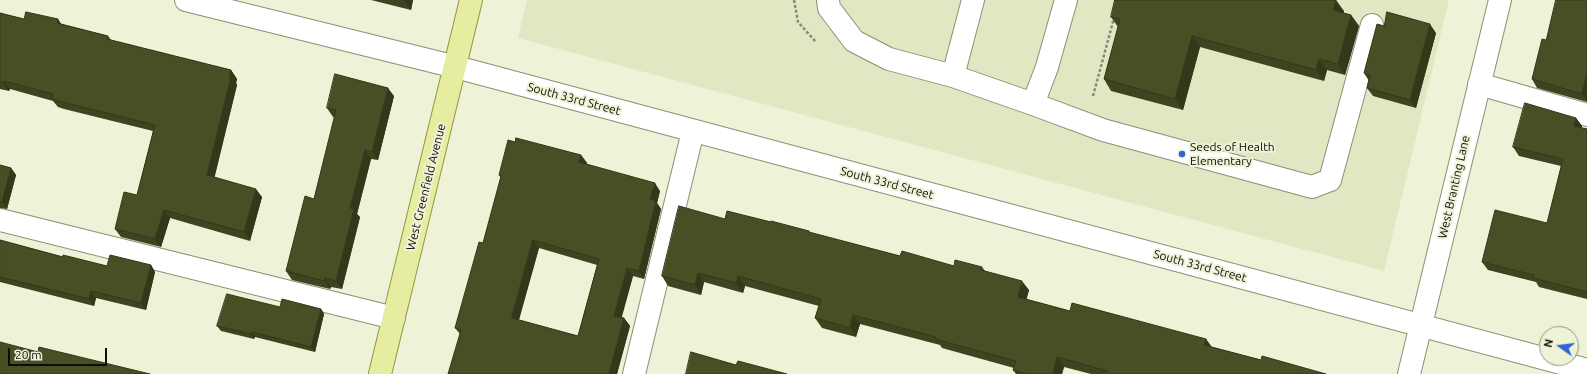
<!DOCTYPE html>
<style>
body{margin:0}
#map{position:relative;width:1587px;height:374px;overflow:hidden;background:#eef2d6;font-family:Ubuntu,sans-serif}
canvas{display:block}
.north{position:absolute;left:1539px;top:326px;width:40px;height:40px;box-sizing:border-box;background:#eef2d6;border:1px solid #949782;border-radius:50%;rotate:284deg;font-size:11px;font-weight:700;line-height:16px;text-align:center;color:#0d0e05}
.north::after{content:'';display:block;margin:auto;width:14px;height:18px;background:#3162d1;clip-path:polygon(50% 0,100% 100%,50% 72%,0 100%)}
.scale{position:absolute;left:8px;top:348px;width:99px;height:18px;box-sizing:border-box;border:2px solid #0d0e05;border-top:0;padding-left:5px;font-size:12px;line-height:14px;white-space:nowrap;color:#0d0e05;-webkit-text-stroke:3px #eef2d6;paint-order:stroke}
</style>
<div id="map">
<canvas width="1587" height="374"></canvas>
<div class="north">N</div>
<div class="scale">20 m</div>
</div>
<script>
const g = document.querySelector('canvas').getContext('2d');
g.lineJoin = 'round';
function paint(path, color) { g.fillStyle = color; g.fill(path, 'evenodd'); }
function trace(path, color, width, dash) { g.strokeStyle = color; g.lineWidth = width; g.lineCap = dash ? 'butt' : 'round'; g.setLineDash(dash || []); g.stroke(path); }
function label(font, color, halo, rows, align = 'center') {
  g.font = font + ' Ubuntu,sans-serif'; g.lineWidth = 4; g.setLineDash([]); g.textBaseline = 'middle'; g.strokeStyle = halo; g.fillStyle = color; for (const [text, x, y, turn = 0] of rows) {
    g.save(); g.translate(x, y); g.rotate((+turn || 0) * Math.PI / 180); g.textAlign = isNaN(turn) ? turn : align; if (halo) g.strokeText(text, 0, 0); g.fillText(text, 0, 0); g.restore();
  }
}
paint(new Path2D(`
 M527,0h922l-65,271 -866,-233z`), '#e2e7c3');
const minor = new Path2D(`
 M186,0l270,67 1131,303
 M828,0l1,8 25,33 35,18 64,17 80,28 70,26 209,57 18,-7 42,-155
 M953,76l20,-76
 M1479,84l108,31
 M1033,104l14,-37 19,-67
 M0,220l394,98
 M634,374l59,-243
 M1409,374l91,-374`);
const major = new Path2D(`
 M380,374l91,-374`);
trace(minor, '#8c8f75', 24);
trace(major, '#909741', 24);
trace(new Path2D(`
 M794,0l4,22 18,20
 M1093,96l21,-78`), '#878a77', 2.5, [3, 2]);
trace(minor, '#fff', 22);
trace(major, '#e6eda0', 22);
paint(new Path2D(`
 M371,0h42l-2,10z
 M1587,0v102l-50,-14 -5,-9 14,-39z
 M1344,11v2l7,2 8,11 -14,49 -18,-5 -3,11 -124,-34 -17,63 -72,-19 -7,-12 14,-52 -7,-10z
 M0,13l24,6 37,5 47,12 3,4 120,30 6,9 -1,4 1,2 -23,92 48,20 -12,44 -80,-23 -9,29 -40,-10 -6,-8 22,-34 16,-64 -89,-22 -6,-2 -5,-6 -43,-12 -1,2 -9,-2z
 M1384,26l52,7 -20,75 -43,-12 -6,-8 2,-7 -5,-8z
 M394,96l-16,64 -7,-1 -14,55 3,3 -18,72 -11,-2 -1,2 -38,-9 -6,-9 28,-72 21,-82h-2l-6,-9z
 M1576,118l6,8 -1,2 6,1v170l-48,-12 -3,-5 -48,-12 -6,-8 65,-39 14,-57 -42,-10 -6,-9z
 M515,142l66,13 6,8 -1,1 74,27 -3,12 4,6 -17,70 -11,-3 -12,42h3l6,8 -13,48 -157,-40 -5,-6 28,-85 18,-65 -2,-3zM539,248l58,17 -19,71 -59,-16z
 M0,165l11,3 5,7 -9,34 -7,-1z
 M725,219l84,12 1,2 90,23 54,10 28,1 3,4 44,19 -3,9 44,12 136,28 6,8 49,13 65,14h-235l-27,-7 -2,7h-46l-3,-4 1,-2 -72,-20 -2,-3 -80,-21 -4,13 -34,-9 -7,-10 4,-12 -74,-20 -2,7 -39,-11 -3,13 -33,-9 -6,-10z
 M0,240l63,17 44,9 44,-1 4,7 -9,38 -50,-12 -2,8 -94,-24z
 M280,307l41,2 3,5 -9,38 -60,-15 -1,2 -33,-8 -4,-5z`), '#404320');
paint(new Path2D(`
 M404,0h9l-2,10z
 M1336,0l8,11 -3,11 -8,-12z
 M1351,15l8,11 -14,49 -7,-11z
 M58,19l6,9 -7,-5z
 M1430,24l6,9 -20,75 -6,-8z
 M1192,36l8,11 -17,63 -8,-11z
 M1319,59l8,11 -3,11 -8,-11z
 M231,70l6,9 -1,4 1,2 -24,99 -6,-9z
 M1587,73v28l-5,-7z
 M4,81l6,8 -1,2 -6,-8z
 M388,88l6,8 -16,64 -6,-8z
 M1576,118l6,8 -2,8 -6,-8z
 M365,150l6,9 -14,55 3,3 -18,72 -6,-8 14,-73z
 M581,155l6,8 -2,7 -6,-8z
 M11,168l5,7 -9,34 -5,-7z
 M655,183l5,8 -3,12 4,6 -17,70 -5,-8 11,-72z
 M256,189l6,8 -12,44 -6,-9z
 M164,210l6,8 -9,29 -6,-8z
 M533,240l6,8 -22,78 -5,-8z
 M151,265l4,7 -9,38 -5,-7z
 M627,268l6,8 -13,48 -6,-8z
 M698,273l6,9 -3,13 -6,-10z
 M738,276l7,10 -2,7 -7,-10z
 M325,278l6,9 -1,2 -6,-8z
 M1022,281l7,9 -4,16 -7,-9z
 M91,291l5,7 -2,8 -5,-7z
 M321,309l3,5 -9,38 -4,-5z
 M853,315l7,9 -4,13 -6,-9z
 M624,318l6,8 -13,48h-8z
 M252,332l3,5 -1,2 -3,-5z
 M1206,339l6,10 -8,-4z
 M1057,357l7,10 -2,7h-9z`), '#34371a');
const building = new Path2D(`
 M1115,0h221l-3,10 18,5 -13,49 -19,-5 -3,11 -124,-34 -17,63 -71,-20 16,-60 -9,-2z
 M1556,0h31v73l-5,21 -50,-15 10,-40 4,1z
 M26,12l32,7 -1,4 51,13 -1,3 124,31 -2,6 2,1 -24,98 49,14 -12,43 -80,-22 -9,29 -40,-10 9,-37 13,3 18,-70 -97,-24 -6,-3 1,-4 -49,-13 -1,2 -3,-1v-69l24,6z
 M1387,12l43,12 -20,76 -43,-12 3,-13 -6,-2 13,-49 7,2z
 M335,74l53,14 -16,64 -7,-2 -15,58 4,1 -18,72 -11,-3 -1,3 -38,-10 19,-75 9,3 22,-89 -9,-2z
 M1525,103l51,15 -2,8 13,3v163l-54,-14 1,-3 -52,-13 13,-52 52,13 16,-64 -50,-12z
 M516,138l65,17 -2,7 76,21 -5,16 6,2 -17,70 -12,-3 -13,48 10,2 -15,56h-161l13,-44 -6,-2 24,-86 4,1 18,-67 -2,-1 9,-35 7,2zM533,240l66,19 -21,77 -66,-18z
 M0,165l11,3 -9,34h-2z
 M679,206l46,13 2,-8 44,11v-1l38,10v1l91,24 2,-5 52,15 1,-6 27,7 -1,3 41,11 -4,16 52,14 2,-8 134,36 -2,6 57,15 1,-4 64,18h-219l1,-3 -51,-14 -4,17h-26l-14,-4 3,-9 -81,-22 1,-2 -83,-22 -3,13 -35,-10 6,-19 -83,-23 -2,7 -38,-10 -3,12 -33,-9z
 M0,240l63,17v-2l44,11 3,-11 41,10 -10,38 -50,-12 -2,8 -89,-22z
 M227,294l53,13 2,-8 39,10 -10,38 -59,-15 -1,2 -34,-8z
 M0,342l38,10 1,-5 111,27h-150z
 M691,352l45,13 2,-4 49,13h-101z`);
paint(building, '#4a4e25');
trace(building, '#34371a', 1);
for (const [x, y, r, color] of [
 [1182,154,4,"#3162d1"]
]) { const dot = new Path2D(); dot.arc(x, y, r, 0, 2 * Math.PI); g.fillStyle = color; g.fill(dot); trace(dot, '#eef2d6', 1.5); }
label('12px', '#0d0e05', '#eef2d6', [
 ["South 33rd Street",574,99,15],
 ["South 33rd Street",887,183,15],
 ["West Greenfield Avenue",426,187,-76],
 ["West Branting Lane",1454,187,-77],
 ["South 33rd Street",1200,266,15]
]);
label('12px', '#0d0e05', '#eef2d6', [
 ["Seeds of Health",1190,147],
 ["Elementary",1190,161]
], 'left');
</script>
